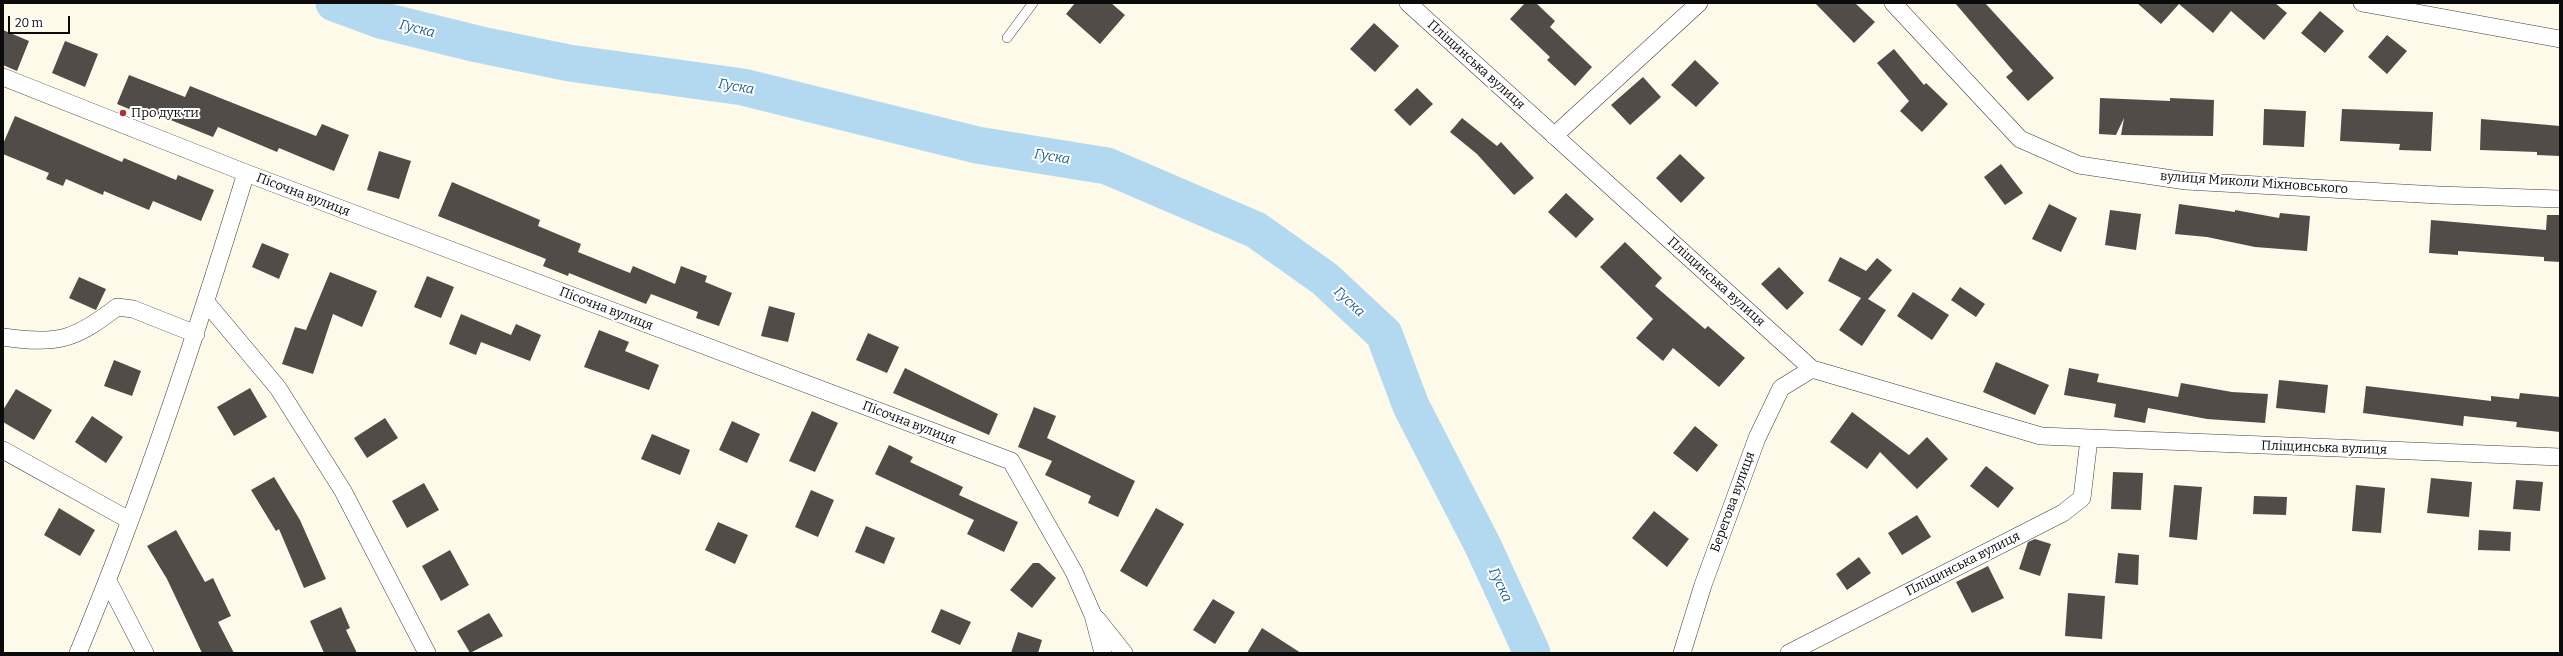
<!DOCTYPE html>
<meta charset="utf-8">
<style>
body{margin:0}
#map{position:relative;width:2563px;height:656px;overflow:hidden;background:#fdfaea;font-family:Bitter,serif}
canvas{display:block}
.frame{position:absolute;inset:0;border:4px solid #0b0b0b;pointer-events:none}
.scale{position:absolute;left:8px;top:16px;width:62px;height:18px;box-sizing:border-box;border:2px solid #0b0b0b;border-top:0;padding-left:5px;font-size:12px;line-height:14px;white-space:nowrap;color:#0b0b0b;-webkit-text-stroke:3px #fff;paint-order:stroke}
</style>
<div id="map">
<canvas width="2563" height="656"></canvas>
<div class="frame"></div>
<div class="scale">20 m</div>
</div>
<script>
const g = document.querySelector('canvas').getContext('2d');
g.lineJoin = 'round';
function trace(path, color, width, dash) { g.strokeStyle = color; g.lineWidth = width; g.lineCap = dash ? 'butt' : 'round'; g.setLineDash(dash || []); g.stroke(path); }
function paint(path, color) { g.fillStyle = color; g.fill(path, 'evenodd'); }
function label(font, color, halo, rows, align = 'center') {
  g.font = font + ' Bitter,serif'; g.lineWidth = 4; g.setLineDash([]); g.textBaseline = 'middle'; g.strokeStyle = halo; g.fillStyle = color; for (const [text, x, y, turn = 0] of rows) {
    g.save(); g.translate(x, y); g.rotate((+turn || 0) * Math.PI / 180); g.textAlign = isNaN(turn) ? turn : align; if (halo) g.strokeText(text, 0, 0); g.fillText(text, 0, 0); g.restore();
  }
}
trace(new Path2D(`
 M334,3l46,17 97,24 92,19 174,24 234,58 130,21 149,64 69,49 59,55 27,72 72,140 49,107`), '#b3d9f1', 37);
paint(new Path2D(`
 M1075,3h36l14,12 -25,29 -34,-30z
 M1525,3h11l19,18 -5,6 42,40 -17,19 -28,-26 3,-3 -40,-38z
 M1815,3h40l20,19 -21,21z
 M1955,3h30l69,75 -26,23 -22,-24 7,-6z
 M2137,3h138l12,10 -23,27 -33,-29 -18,22 -34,-29 -18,20z
 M2320,11l24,20 -19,22 -24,-20z
 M1374,23l25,23 -24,26 -25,-23z
 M3,30l26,11 -12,30 -14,-6z
 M2387,35l20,16 -20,23 -19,-17z
 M65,41l33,13 -13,33 -33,-14z
 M1894,49l30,36 2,-2 22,21 -26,28 -22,-21 9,-10 -32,-38z
 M1695,60l24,23 -23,24 -25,-22z
 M129,75l56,22 5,-11 126,50 6,-12 27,11 -15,36 -55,-23 -2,4 -59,-25 -5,10 -65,-26 -2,5 -29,-12z
 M1643,77l18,20 -31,28 -19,-20z
 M1417,88l16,16 -23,22 -16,-16z
 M2100,98l70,3v-3l44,2 -1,36 -92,-1 3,-17 -8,17 -17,-1z
 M2264,109l42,2 -2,36 -41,-2z
 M2342,109l91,3 -2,39 -32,-1 1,-6 -60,-3z
 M15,116l107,46 2,-4 52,22 2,-5 36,15 -13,31 -48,-20 -4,9 -45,-19 -1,4 -37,-16 -3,7 -17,-7 3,-6 -46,-19v-10z
 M1462,118l35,28 4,-4 33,36 -20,17 -37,-41 -27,-22z
 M2481,119l79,7v30l-23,-1v-3l-57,-2z
 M379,151l32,10 -12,38 -32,-9z
 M1680,154l25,24 -24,25 -25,-25z
 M2001,164l22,29 -18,12 -21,-28z
 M452,182l88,38 -2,6 43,18 -3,8 52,21 3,-7 42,18 6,-18 26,10 -2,6 27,11 -13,33 -23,-8 2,-6 -47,-18 -5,10 -77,-31 -1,3 -25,-10 3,-7 -108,-43z
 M1566,193l28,26 -18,19 -28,-26z
 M2049,204l28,14 -16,34 -29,-13z
 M2179,204l56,8v-2l44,8 1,-5 30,3 -3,35 -52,-4 -48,-10 -32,-3z
 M2110,210l31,4 -5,36 -31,-5z
 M2547,215h13v47l-16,-1v-4l-86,-6v4l-29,-2 2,-33 115,10z
 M1625,242l37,36 -7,8 50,43 3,-3 37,32 -26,29 -46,-39 -10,13 -27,-23 17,-19 -53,-52z
 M262,243l27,11 -10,25 -27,-12z
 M1840,257l26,14 11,-13 15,12 -24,29 18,11 -24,36 -23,-16 22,-32 -33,-17z
 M1779,267l25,26 -17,17 -26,-26z
 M330,272l47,19 -15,36 -29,-13 -20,60 -31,-10 13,-37 11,3z
 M427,276l27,11 -13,31 -27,-11z
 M79,277l27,12 -10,21 -27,-12z
 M1960,287l25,17 -9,13 -25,-17z
 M1913,292l36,23 -17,25 -35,-24z
 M769,306l26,7 -7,29 -27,-6z
 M461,314l50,21 5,-11 25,11 -11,26 -49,-19 -5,13 -27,-11z
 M599,330l30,12 -4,9 34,14 -10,25 -65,-23z
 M868,333l31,14 -12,26 -31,-13z
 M114,360l27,11 -9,25 -28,-10z
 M1996,362l53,23 -14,30 -52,-23z
 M905,368l93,46 -9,21 -96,-42z
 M2069,368l30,6 -2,8 81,15 3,-14 51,9 36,2 -3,29 -58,-4 -59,-11 -3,15 -31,-6 2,-13 -52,-9z
 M2279,380l49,5 -3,28 -49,-5z
 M2366,386l125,15v-5l28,3 1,-6 40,4v35l-44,-5 1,-5 -53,-6 -1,10 -100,-13z
 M250,388l17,29 -33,19 -17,-29z
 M16,389l36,21 -18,30 -31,-18v-12z
 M1034,407l22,9 -9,22 88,43 -17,36 -30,-14 3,-7 -46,-21 7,-14 -34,-14z
 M812,411l26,12 -23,49 -26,-11z
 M1852,412l57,43 18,-18 21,22 -31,30 -37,-37 -13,17 -37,-27z
 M92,416l31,21 -17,26 -31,-21z
 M385,418l13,20 -31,20 -13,-20z
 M732,421l28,13 -13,29 -28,-13z
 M1695,426l23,19 -21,27 -24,-19z
 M652,434l38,16 -10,25 -39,-16z
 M889,445l24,12 -3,5 53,25 -4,8 59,27 -14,30 -37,-18 7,-14 -99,-46z
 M1986,466l28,22 -16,20 -28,-22z
 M2113,472l30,1 -2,37 -30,-1z
 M274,477l26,43 26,59 -22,9 -25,-59 -3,2 -25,-41z
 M2431,478l41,4 -3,35 -42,-4z
 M2516,480l27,2 -3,29 -27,-2z
 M424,483l15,27 -32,18 -15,-27z
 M2174,485l28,2 -5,53 -28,-3z
 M2356,485l29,3 -4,45 -29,-2z
 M811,490l23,10 -16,37 -23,-10z
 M2254,496l33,1 -1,18 -33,-1z
 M59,508l36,22 -15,26 -36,-21z
 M1156,508l28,16 -37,63 -27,-16z
 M1654,511l35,28 -22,28 -35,-29z
 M1917,515l14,22 -29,18 -14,-22z
 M718,522l30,13 -13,29 -30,-14z
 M866,526l29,12 -11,26 -29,-12z
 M176,530l29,52 8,-4 18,38 -13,6 16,31h-32l-35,-74 -20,-33z
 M2479,530l32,2 -1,19 -32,-1z
 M2035,539l16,5 -11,32 -21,-7 9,-27z
 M450,550l19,35 -28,16 -19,-35z
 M2118,553l21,2 -1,30 -23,-2z
 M1859,557l12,16 -24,17 -11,-16z
 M1033,563h6l17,15 -24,30 -22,-18z
 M1988,566l16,32 -32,15 -16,-31z
 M2068,593l37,3 -3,43 -37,-3z
 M1213,599l22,13 -20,32 -22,-14z
 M341,607l9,21 -4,2 11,23h-33l-14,-32z
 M941,609l30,13 -11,23 -29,-13z
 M489,613l14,23 -33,17 -13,-22z
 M1262,628l39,25h-54z
 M1018,632l24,8 -4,13h-27z`), '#524c48');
const service = new Path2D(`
 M1007,38l26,-35`);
const minor = new Path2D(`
 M1408,3l404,366 229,67 519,21
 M1893,3l127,136 59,26 107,16 252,14 122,4
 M2362,3l198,36
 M3,77l243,96 765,288 63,111 19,43 10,38
 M1554,136l145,-133
 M206,302l72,86 65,103 84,162
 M3,337c54,8 72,3 114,-30l16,2 63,25
 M3,450l126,70
 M108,581l37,72
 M1097,619l27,34
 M78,653c65,-156 118,-318 168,-480
 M1682,653l21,-68 54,-147 24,-50 31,-19
 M1789,653l274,-140 19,-15 7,-59`);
trace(service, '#3e3e3e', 10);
trace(minor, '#3e3e3e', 18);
trace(service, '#fff', 9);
trace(minor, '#fff', 17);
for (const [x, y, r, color] of [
 [123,113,4,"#af2f33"]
]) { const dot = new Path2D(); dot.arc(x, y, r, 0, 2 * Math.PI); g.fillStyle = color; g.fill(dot); trace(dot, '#fff', 1.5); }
label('13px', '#0b0b0b', '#fff', [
 ["Пліщинська вулиця",1476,65,42],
 ["вулиця Миколи Міхновського",2254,183,4],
 ["Пісочна вулиця",303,195,21],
 ["Пліщинська вулиця",1716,282,42],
 ["Пісочна вулиця",606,309,21],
 ["Пісочна вулиця",909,423,21],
 ["Пліщинська вулиця",2324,448,2],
 ["Берегова вулиця",1733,502,-70],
 ["Пліщинська вулиця",1963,564,-27]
]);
label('13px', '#0b0b0b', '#fff', [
 ["Про дук ти",131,113]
], 'left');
label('italic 14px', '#1f5e91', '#fff', [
 ["Гуска",417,29,14],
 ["Гуска",736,87,10],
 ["Гуска",1052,157,9],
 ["Гуска",1349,302,43],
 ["Гуска",1500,585,65]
]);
</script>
